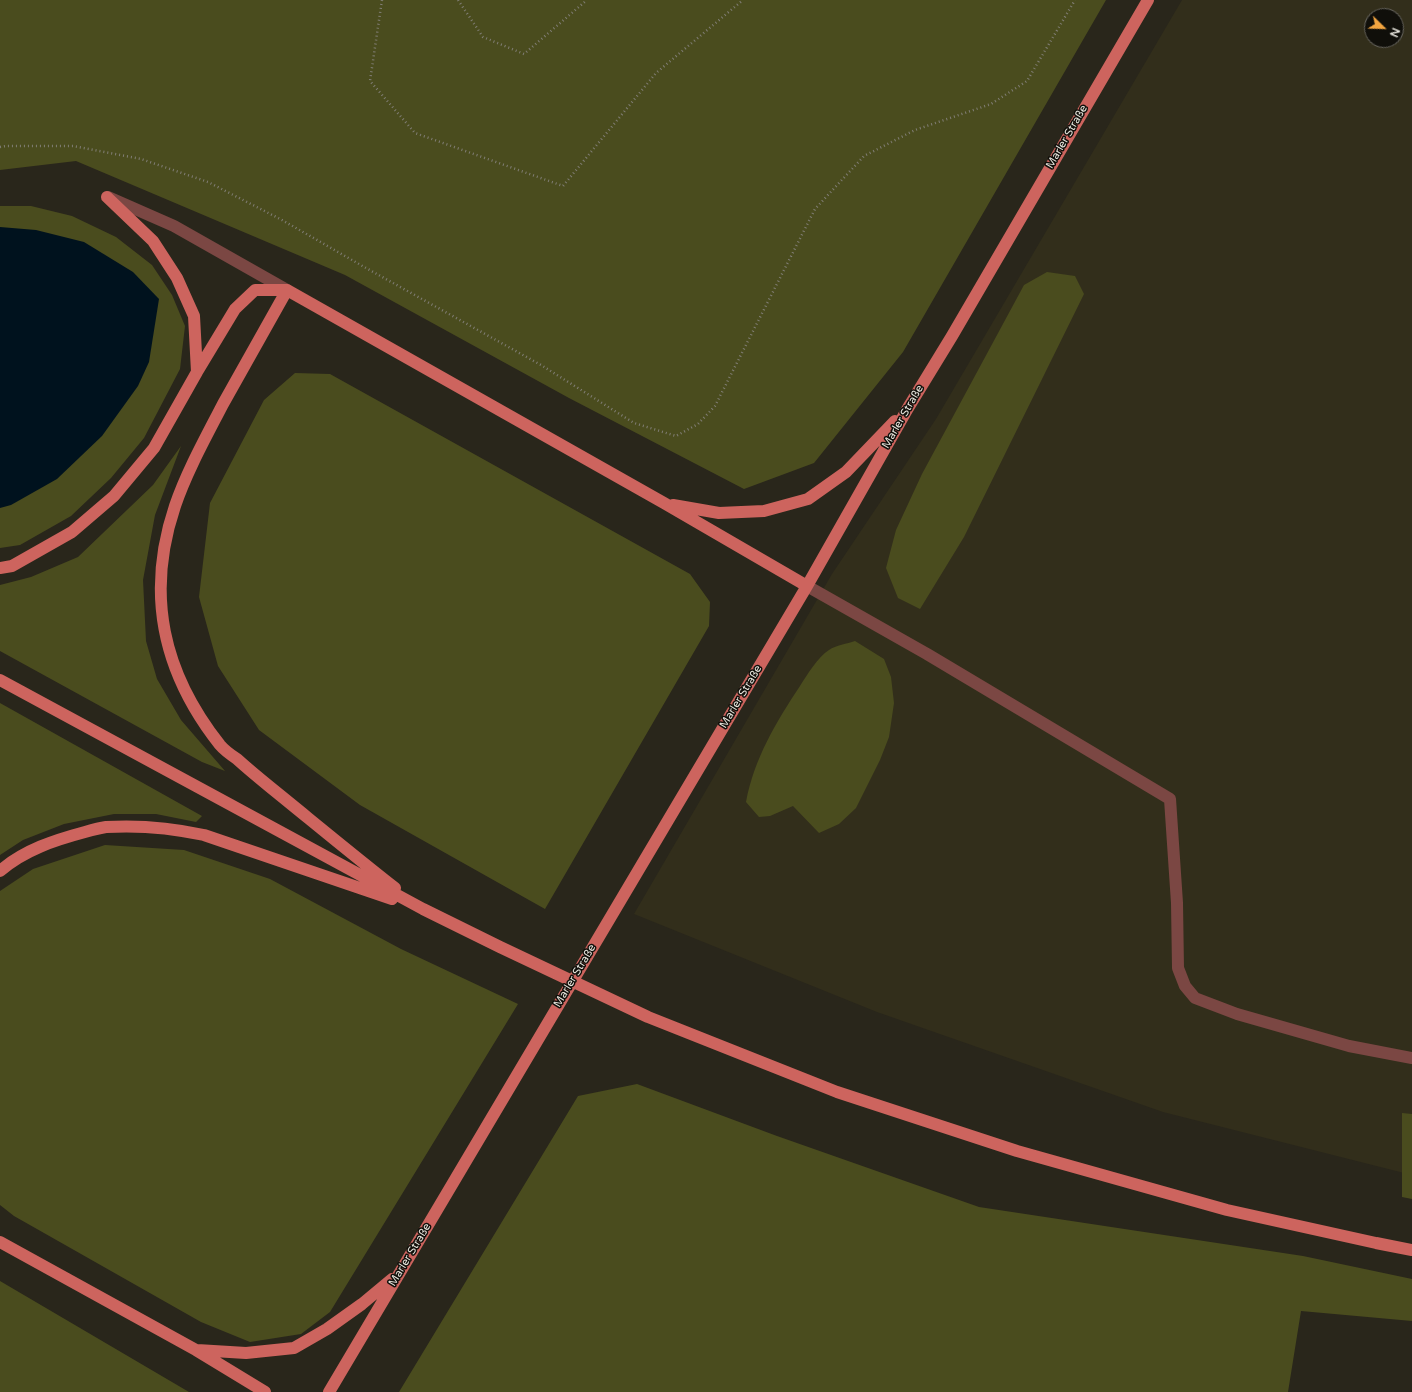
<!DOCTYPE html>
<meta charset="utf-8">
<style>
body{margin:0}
#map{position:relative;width:1412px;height:1392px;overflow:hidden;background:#29261b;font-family:"Varela Round",sans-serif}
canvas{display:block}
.north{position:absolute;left:1364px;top:8px;width:40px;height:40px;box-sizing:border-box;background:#100f0a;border:1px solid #67655f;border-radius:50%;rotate:113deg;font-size:11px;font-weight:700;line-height:16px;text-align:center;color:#e9e7df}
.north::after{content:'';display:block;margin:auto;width:14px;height:18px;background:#f2a540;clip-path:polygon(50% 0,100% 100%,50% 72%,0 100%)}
</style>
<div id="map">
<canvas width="1412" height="1392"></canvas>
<div class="north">N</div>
</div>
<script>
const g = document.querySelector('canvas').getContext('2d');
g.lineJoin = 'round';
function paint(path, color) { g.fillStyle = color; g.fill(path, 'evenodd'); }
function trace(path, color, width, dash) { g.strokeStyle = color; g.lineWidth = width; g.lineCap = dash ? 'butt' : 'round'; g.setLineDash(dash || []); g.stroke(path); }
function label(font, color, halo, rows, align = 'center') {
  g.font = font + ' "Varela Round",sans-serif'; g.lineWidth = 3; g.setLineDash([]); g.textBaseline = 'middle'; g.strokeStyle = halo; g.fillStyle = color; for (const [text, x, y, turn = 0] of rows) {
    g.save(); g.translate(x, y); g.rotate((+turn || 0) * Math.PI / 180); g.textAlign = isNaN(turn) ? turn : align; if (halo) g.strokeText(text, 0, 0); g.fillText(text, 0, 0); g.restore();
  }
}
paint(new Path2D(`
 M1182,0h230v1175l-249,-63 -286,-100 -243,-98 198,-340 104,-155zM1372,16h24v24h-24z`), '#322e1b');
paint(new Path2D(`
 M0,0h1106l-203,352 -89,111 -70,26 -175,-91 -224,-123 -269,-114 -76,9z
 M0,206h31l41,10 44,21 36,28 20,30 13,31 -5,43 -36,69 -33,40 -40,38 -51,29 -20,3z
 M1047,272l28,4 9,18 -120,243 -44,72 -22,-11 -12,-30 10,-38 26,-56 102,-189z
 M295,373l35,1 360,200 20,28 -1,24 -164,283 -185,-104 -101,-75 -41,-64 -19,-69 11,-94 54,-103z
 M181,446l-26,69 -12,65 3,61 11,38 24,41 44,51 -23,-9 -202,-111v-66l31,-8 47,-20 75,-72z
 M855,641l29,18 7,18 3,26 -5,34 -9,23 -24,48 -17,16 -20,9 -26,-27 -23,10 -11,1 -13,-15c8,-43 30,-80 54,-116 7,-11 18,-29 29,-36 7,-5 18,-6 26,-9z
 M0,703l202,113 -6,6 -40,-8h-42l-50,10 -41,16 -23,15z
 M105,845l79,5 86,29 131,70 117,55 -188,308 -29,22 -51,8 -49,-20 -187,-106 -14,-11v-314l33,-22z
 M637,1084l140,52 202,71 324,49 109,23v42l-111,-10 -13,81h-889l179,-296z
 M1402,1113l10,1v85l-10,-2z
 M0,1281l189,111h-189z`), '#4a4c1e');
paint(new Path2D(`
 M0,227l36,3 48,12 49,30 26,27 -10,63 -11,24 -36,50 -45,43 -46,26 -11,3z`), '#00121e');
trace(new Path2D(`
 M382,0l-12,81 45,52 148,53 93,-113 87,-73
 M458,0l25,37 41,17 63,-54
 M0,147l6,-1h67l68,13 67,23 74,38 84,48 175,97 93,58 42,13 22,-12 17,-18 100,-197 49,-53 51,-26 76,-26 36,-23 48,-81`), '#817e75', 2.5, [1, 3]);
trace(new Path2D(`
 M108,197l66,29 113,64
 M807,586l120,68 243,145 7,104 1,65 7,18 10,12 42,16 112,32 63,12`), '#7b4743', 12);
trace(new Path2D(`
 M107,197l46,44 24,37 17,38 3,56
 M287,290c-21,38 -43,76 -64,114 -17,33 -36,67 -48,102 -30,89 -12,167 45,239 5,6 11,10 17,14 11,10 22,19 33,28 42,34 83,68 125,101
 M673,505l46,8 45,-2 44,-12 38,-27 49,-51
 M0,568l12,-2 60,-34 42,-36 40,-48 43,-76 38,-63 20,-19h32l377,213 143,83
 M0,680l423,229 77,38 148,70 189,75 180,59 210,59 149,33 36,7
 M0,871c24,-21 55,-31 85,-39 7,-2 14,-4 21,-5 33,-2 66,1 98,8l188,64
 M0,1242l196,108 69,42
 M197,1350l49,3 48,-5 33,-19 35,-25 30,-25
 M329,1392l478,-806 101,-178 44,-72 196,-336`), '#cd645e', 12);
label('11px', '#e9e7df', '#100f0a', [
 ["Marler Straße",1067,137,-60],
 ["Marler Straße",903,417,-60],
 ["Marler Straße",741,697,-59],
 ["Marler Straße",575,976,-59],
 ["Marler Straße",410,1255,-59]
]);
</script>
